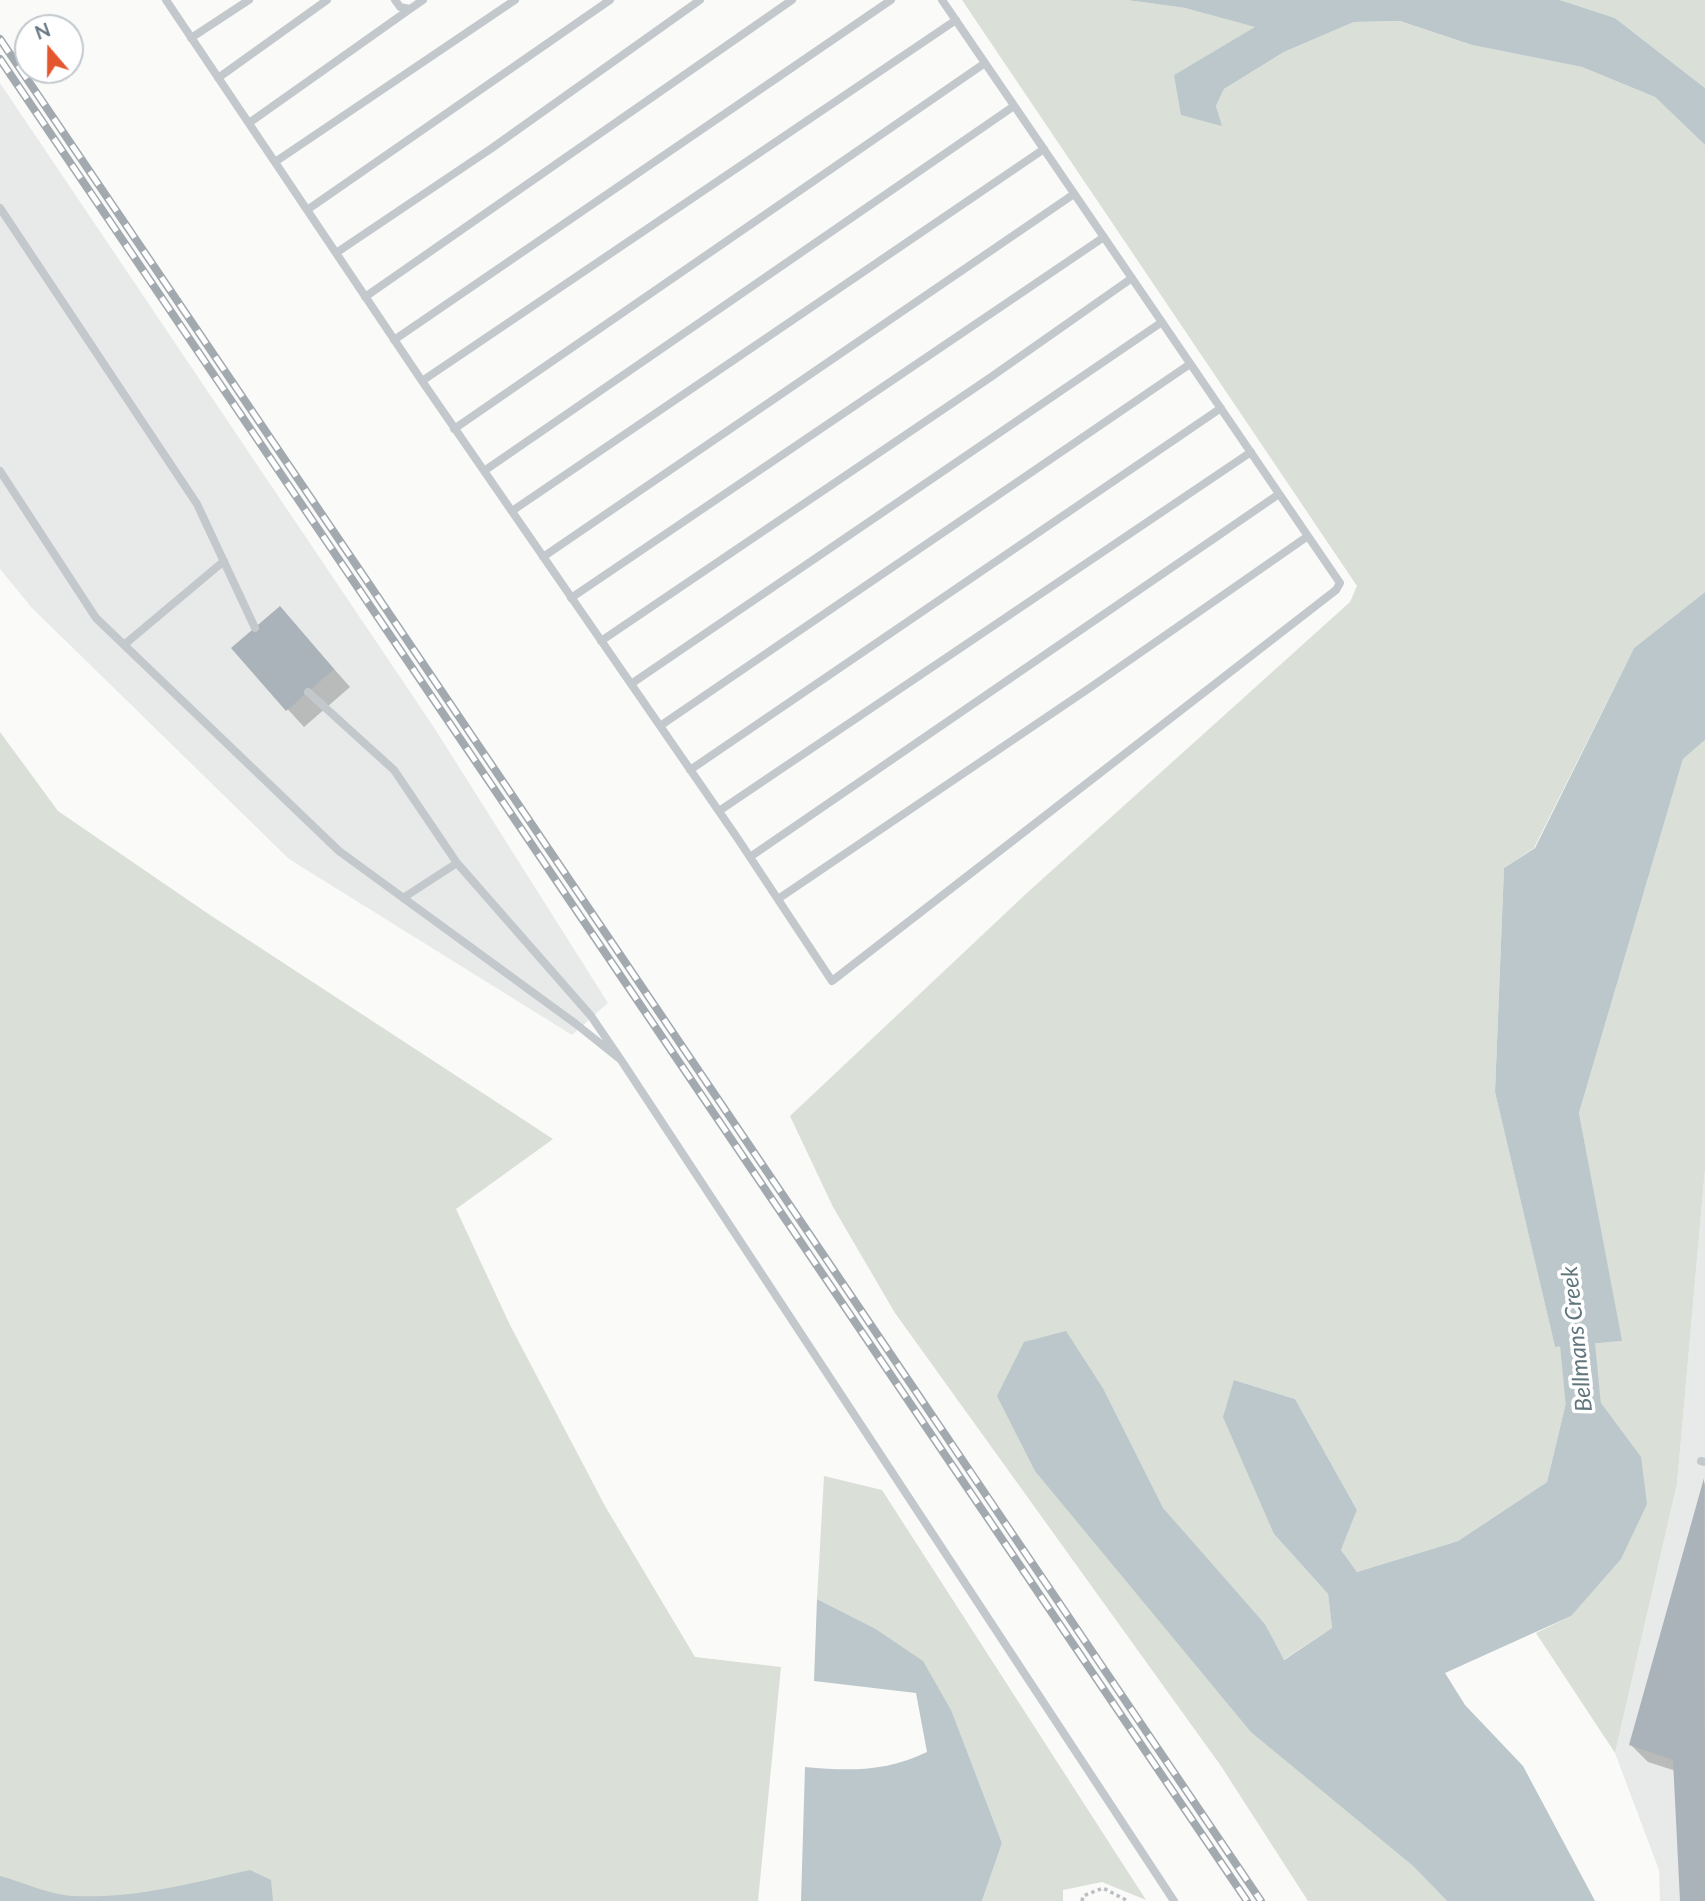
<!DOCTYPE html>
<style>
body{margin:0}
#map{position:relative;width:1705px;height:1901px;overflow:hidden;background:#fafaf8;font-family:Lato,sans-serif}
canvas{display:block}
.north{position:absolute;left:14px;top:14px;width:70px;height:70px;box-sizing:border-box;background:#fff;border:2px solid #c1c8cd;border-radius:50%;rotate:340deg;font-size:19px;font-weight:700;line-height:28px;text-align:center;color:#657683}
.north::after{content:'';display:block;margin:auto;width:24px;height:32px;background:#e4572e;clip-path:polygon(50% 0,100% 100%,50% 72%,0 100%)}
</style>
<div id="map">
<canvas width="1705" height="1901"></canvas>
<div class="north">N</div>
</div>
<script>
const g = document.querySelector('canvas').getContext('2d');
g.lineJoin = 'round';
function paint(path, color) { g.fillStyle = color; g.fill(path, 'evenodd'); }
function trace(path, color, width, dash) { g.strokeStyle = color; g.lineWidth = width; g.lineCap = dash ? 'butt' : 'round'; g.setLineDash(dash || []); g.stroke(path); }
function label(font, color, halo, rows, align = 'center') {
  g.font = font + ' Lato,sans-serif'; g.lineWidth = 7; g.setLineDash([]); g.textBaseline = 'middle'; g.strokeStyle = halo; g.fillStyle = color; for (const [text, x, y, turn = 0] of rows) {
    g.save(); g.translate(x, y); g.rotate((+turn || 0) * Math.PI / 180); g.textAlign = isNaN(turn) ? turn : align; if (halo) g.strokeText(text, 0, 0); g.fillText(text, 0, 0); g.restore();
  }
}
paint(new Path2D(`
 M0,83l433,643 175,277 -36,32 -283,-176 -257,-251 -32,-39z
 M1705,1169v732h-45l-1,-31 -44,-117 62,-269z`), '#e8e9e9');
paint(new Path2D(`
 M962,0h165l58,8 71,19 -82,48 47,50 -5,-19 8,-17 60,-37 70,-30 46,-1 72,24 110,22 73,30 50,48v447l-71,56 -100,200 -30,20 -9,224 60,255 66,-6 -42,-228 104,-354 22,-19v429l-28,315 -62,269 -79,-120 35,-17 -3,-222 -21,88 -89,59 -101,31 -16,-22 16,-40 -62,-111 -61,-19 40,154 54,60 4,34 -49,32 -18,-36 -102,-115 -59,-119 -80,-48 388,523 35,36h-139l-87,-135 -326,-453 -62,-106 -43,-91 238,-224 322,-290 7,-16z
 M1560,0h145v88l-90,-70z
 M0,732l58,79 152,104 343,224 -97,70 54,116 95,181 90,151 86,10 -23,234h-758z
 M824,1476l58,14 264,410 -44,-18 -39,8v11h-81l20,-58 -50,-131 -78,-84 -57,-29z`), '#dadfd7');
paint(new Path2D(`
 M1127,0h433l55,18 90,70v57l-50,-48 -73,-30 -110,-22 -72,-24 -46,1 -70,30 -60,37 -8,17 6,20 -41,-11 -7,-40 81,-48 -70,-19z
 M1705,592v148l-22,19 -104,354 43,228 -67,6 -60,-255 9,-224 31,-20 99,-200z
 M1066,1331l38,59 59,118 102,116 19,36 48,-32 -4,-34 -54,-60 -51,-117 11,-37 61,19 62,111 -16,40 16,22 101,-31 89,-59 21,-88 30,5 43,58 6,47 -26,55 -50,57 -126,57 20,32 58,61 72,135h-148l-35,-36 -161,-133 -216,-261 -38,-75 27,-54z
 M817,1599l57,29 49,33 29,51 50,131 -20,58h-181l4,-134c45,4 81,5 122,-15l-11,-59 -102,-12z
 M250,1870l21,10 2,21h-273v-25c22,6 51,19 73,20 61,3 119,-13 177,-26z`), '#bbc7cb');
paint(new Path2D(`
 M280,608l70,79 -46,40 -71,-78z
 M1705,1481v420h-23l-6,-130 -28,-9 -17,-17z`), '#0003');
trace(new Path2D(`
 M1573,1297l14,146`), '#bbc7cb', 35);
paint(new Path2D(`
 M280,606l54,63 -48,42 -55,-63z
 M1704,1478l1,423h-25l-7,-141 -44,-15z`), '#aab3b9');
trace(new Path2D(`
 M1082,1901l1,-5 20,-8 25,13`), '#bbbfc2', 3.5, [3.5, 3.5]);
trace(new Path2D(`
 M166,0l256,381 314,455 96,145 504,-391 4,-7 -398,-583
 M395,0l5,7 10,2 13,-9
 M191,38l58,-38
 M218,78l109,-78
 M249,123l161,-114
 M275,162l240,-162
 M0,208l197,296 58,124
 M307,210l303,-210
 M336,253l156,-105 208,-148
 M365,297l427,-297
 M394,340l497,-340
 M422,381l534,-361
 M454,429l531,-366
 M0,471l96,147 243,233 237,173 45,36 -30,-44 -134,-153 -63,-93 -86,-78
 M484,471l530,-365
 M512,511l532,-362
 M543,557l531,-363
 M571,598l533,-361
 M601,641l390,-264 141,-99
 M125,644l99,-83
 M631,684l531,-362
 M660,726l530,-362
 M690,770l531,-362
 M719,811l532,-359
 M750,857l529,-363
 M403,898l54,-35
 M778,899l313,-212 217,-151
 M621,1060l553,841
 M1701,1461l4,1`), '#c3c8cc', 8);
const rail = new Path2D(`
 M0,39l1261,1862
 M0,59l1247,1842`);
trace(rail, '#a2aab0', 8);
trace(rail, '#fff', 5, [16]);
label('italic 23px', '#60757c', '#fff', [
 ["Bellmans Creek",1577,1339,-96]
]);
</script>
